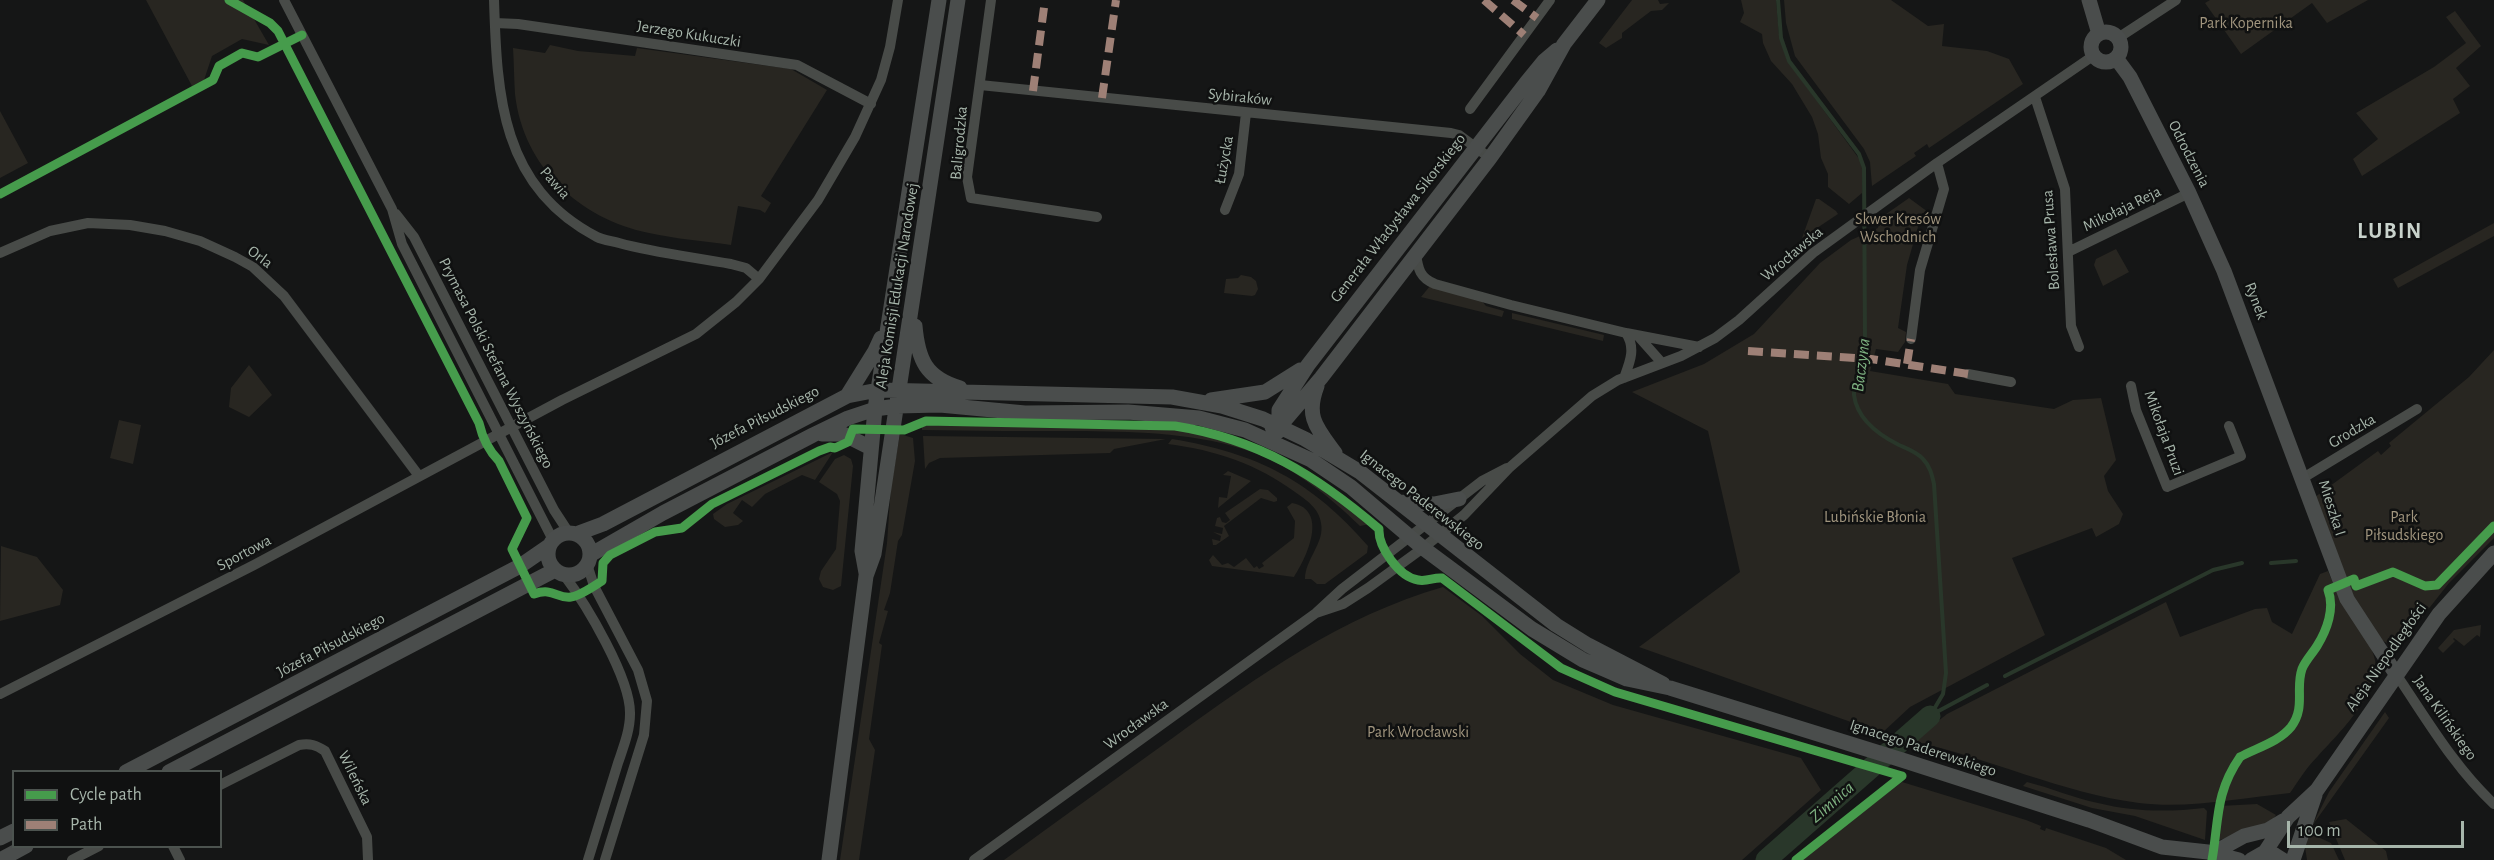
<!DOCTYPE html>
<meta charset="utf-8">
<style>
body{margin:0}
#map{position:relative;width:2494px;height:860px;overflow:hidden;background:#151616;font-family:"Alegreya Sans",sans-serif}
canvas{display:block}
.legend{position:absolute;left:12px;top:770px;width:210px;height:78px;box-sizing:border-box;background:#101111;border:2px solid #4c534f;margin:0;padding:8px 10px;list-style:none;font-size:18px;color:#a7b6ab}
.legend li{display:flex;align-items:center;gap:12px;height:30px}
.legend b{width:30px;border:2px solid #4c534f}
.scale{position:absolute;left:2287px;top:821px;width:177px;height:27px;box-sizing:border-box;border:3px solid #a7b6ab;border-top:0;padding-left:8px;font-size:18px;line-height:21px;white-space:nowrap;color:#a7b6ab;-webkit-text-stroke:4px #101111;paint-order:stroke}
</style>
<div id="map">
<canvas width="2494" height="860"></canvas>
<ul class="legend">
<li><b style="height:8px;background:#469c4c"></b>Cycle path</li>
<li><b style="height:8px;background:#9e8076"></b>Path</li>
</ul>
<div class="scale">100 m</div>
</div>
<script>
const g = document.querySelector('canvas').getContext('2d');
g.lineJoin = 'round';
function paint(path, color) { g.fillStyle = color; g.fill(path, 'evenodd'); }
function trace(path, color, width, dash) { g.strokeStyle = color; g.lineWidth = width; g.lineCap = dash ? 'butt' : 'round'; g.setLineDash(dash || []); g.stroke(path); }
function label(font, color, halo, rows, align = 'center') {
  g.font = font + ' "Alegreya Sans",sans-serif'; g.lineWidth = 5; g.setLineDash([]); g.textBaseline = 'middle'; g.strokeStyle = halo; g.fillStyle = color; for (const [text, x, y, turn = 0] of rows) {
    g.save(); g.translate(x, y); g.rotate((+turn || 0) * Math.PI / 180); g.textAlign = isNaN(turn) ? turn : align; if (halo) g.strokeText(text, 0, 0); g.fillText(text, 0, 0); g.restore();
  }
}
paint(new Path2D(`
 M146,0h97l26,45 -27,-6 -30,17 -8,24 -12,6z
 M1632,0h26l2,4 9,-1 -7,7 -11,1 -29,22v5l-16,10 -7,-5z
 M1741,0h35l3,34 8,26 73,100 3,11 -1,22 -13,11 -21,-17v-13l-7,-16 -3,-24 -6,-17 -20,-33 -21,-23 -8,-18 -1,-9 -22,-12 4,-9z
 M1784,0h107l37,26 16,-2 -2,22 45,5 22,8 14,25 -94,64 -2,-4 -13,9 2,3 -44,30 -2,-24 -6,-13 -69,-93 -9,-33z
 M2210,0h158l-41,23 -15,-20 -71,51 -36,-51z
 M2455,11l26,35 -25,22 14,18 -17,13 7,14 -98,63 -9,-17 25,-20 -22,-26 78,-46 32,-24 -20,-26z
 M550,45l28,6 57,5 2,-8 154,21 36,21 -66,106 10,7 -6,10 -5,-3 -22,-4 -7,39c-27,-4 -55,-6 -82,-12 -69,-14 -126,-66 -134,-139 -1,-15 -1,-30 -2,-46l32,5z
 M0,111l28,52 -28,15z
 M1909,198l19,14v2l-6,-1 -15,52 -9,63 8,4 -1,10 -7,10 -22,-3 -6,22 78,13 7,10 99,15 19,-9 28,-2 15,62 -12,16 4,15 15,23 -4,10 -23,13 -4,-9 -80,30 33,77 -135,72 -28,26 -243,-86 101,-75 -32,-141 -76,-39 72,-28 50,-30 66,-71 31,-23 27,-12 1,-9z
 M1816,199h3l17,12 2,3 -36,24z
 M2494,223v13l-96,52 -5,-9z
 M2116,249l13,23 -26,14 -9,-21 2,-6z
 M1241,275l10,2 5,4 2,8 -3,6 -3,1 -28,-3 2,-14 12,-1z
 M1430,286l51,14 5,6 18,5 -2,6 -81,-20z
 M1512,313l92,22 -1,6 -91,-22z
 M2494,350v188l-45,45 -45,57c-5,3 -11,6 -17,3 -29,-14 -60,-114 -72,-146l63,-46 3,4 10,-9 -2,-3 80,-66z
 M249,365l23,30 -23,22 -20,-10 2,-19z
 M119,420l22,5 -8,39 -23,-6z
 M926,423c48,1 97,2 146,2 58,1 115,0 171,20 48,17 87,49 127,79l-10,2c-31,-30 -67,-59 -108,-74 -54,-19 -111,-20 -167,-21 -54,0 -109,0 -163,-1v-5z
 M900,434l13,4 2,23 -13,74 -4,6 -8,52 -6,17 4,1 -9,32 3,2 -13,94 6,11 -16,110h-19l47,-317 4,-57z
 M923,436l243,3 -52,10 -4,4 -170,5 -11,5 -4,6z
 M1172,439c85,14 140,42 196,107l-1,7 -42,31h-8l-6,-5h-6c0,-20 20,-36 16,-56 -2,-15 -15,-23 -26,-31 -38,-28 -80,-42 -127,-48z
 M833,452l-18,28 -13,-5 -37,19 -13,13 -10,-7 -9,13 10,8 -5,4 -13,2 -11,-8 -1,-5 14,-10z
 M844,455l7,4 2,7 -12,120 -8,4 -10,-3 -4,-8 2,-8 15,-22 4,-48 -3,-7 -18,-12 16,-23z
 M1228,471l23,10 -33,27 1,-11 8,1 4,-22 -8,-1z
 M1260,489l8,1 9,8v3l-3,1 -13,-4 -37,28 5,10 -13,9h-3l-1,-6 8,2 1,-5 -8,-4 9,2 1,-6 -8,-2 2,-8 3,-1 2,5 4,1 4,-3 -5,-7z
 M1292,503c37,7 15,54 2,74l-82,-11 -3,-6 4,-5 9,10 6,-2 6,4 12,-9 8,10 3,-2 2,3 5,-3 -2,-3 32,-25 1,-17 -8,-14z
 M1,546l36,11 26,33 -3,15 -60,16z
 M2328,571c5,11 9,23 15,34 10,17 28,35 32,55 7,32 -38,75 -57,96 -11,11 -19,24 -28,37 -49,5 -102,16 -151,10 -77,-10 -150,-45 -226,-62l34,-27 219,-112 14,35 75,-28 12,-1 5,14 20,12 28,-60z
 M1443,587l39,29 38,38 33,26 60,25 188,53 20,32 -79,70h-738c56,-41 113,-82 170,-123 84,-61 168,-121 269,-150z
 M2481,625l-1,12 -3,-2 -13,11 -10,-8 -1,1 2,2 -12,12 -5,-5 16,-18z
 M2385,712l4,6 -77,108 17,-34z
 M1902,782l124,38 15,6 -1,3 5,2 1,-3 60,20 20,12h-326z
 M2027,782c24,6 47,16 71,21 35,9 71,9 106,5l3,3 -2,29 -70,-24 -43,-8 -69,-22z
 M2257,804l19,11 -5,7 -54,19 3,-35z
 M2346,819l40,32 2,9h-43l-16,-38z
 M2309,833l22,10 8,17h-32l-2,-13z`), '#282621');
trace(new Path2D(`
 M1778,0l3,38 8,23 70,93 5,14 1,173c0,18 -12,36 -11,54 3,24 25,40 45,50 9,4 18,7 24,14 7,7 9,16 11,25l12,189 -3,21 -13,22
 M2271,563l25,-2
 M2005,676l208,-106 29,-7
 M1933,714l54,-29`), '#29372a', 4);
trace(new Path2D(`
 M1766,860l164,-144`), '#29372a', 21);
trace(new Path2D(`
 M284,0l108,209 10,35 151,296
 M494,0c3,96 7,187 103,237 6,3 15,4 22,6 36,10 75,14 112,21l15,4 13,11
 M991,0l-24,177 4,21 126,19
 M495,23l23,1 279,41 74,39
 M2118,38l58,-38
 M980,85l471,48 8,2 31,23
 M2035,97l30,92 6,137 8,21
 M1470,109l80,-109
 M1225,210l14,-36 7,-61
 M396,214l18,23 140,273 15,23
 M2068,252l121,-59
 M0,253l50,-22 38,-8 42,2 35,6 35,10 35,16 18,10 31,29 135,180
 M1416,254c2,15 4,24 19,30l76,21 115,28 73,14
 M1638,336l24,27
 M1911,339l9,-69 24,-81 -7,-26
 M1968,374l43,8
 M1624,378c6,-16 12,-30 2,-45
 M2131,386l5,24 31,77 74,-31 -12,-30
 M2303,478l114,-69
 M587,564l7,22 44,84 9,31 -3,34 -39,125
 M564,575c22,29 67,104 66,139 0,17 -7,34 -12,49 -10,33 -20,65 -30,97
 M1316,613l27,-9 25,-16 55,-40 41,-33 45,-47 83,-72 26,-16 63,-24 34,-18 24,-18 74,-67 124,-90 156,-107
 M2396,674c30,44 58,93 98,130
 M0,694l254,-129 308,-165 134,-66 40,-32 23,-23 59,-79 37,-63 26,-57 9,-33 8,-47
 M220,785l79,-40c11,-2 17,0 26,6l42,86 1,23
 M173,846l7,14
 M72,860l27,-14
 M974,860l342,-247 26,-24 140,-108 25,-13`), '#484b48', 10);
trace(new Path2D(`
 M2089,0l10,34
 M2091 47a15 15 0 1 1 30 0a15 15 0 1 1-30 0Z
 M2116,58l14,19 59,116 35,78 123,328 49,75
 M915,326c3,34 11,52 45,62
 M1317,386c-12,31 0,42 18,67
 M847,396l28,-45 6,-13
 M1211,400l54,-8 35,-22
 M1272,427l14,-8 35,-41 169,-220 48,-67 26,-47 34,-44
 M1279,431v-21l29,-45 218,-282 18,-22 13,-11
 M822,434h21l28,14
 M1400,502l34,2 25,-5
 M548 554a21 21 0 1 1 42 0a21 21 0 1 1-42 0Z
 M576,534l27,-10 244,-128 31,-6 294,7 50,9 41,13 42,20 55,33 196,153 32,20 75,39
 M590,555l73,-42 150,-78 35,-17 27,-9 22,-3 43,-1 85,8 103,-1 71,6 46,12 66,30 40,27 72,61 109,81 51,31 21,9 23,10 43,9 232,72 187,60 73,27 46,5 31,8
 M866,573l-4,-22 13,-142 64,-409
 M126,772l394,-206 29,-20
 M169,772l386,-202
 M0,838l14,-7
 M2265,852l23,-35 29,-27 122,-176 55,-61
 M2213,853l31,-17 24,-6 15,-9
 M0,860l26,-14
 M829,860l37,-284 8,-22 84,-554
 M2251,860l14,-8 10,3 8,5
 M2293,860l22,-65`), '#4a4d4c', 15);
trace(new Path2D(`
 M1484,0l40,35
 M1513,0l24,18
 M1033,91l12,-91
 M1102,98l14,-98
 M1748,351l123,8 97,15
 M1907,364l4,-25`), '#9e8076', 8, [15, 8]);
trace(new Path2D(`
 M229,0l41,23 8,8 201,392c3,13 10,28 20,38l28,57 -15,31 22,45c19,-7 23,5 37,3 9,-1 23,-11 31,-16l1,-18 7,-8 45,-23 27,-4 30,-24 107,-53 11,-4 5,1 13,-6 5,-13 51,1 22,-9 249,5c83,13 141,49 204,103 -1,18 20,48 39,51 9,2 16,-3 24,-2l119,90 54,24 287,84
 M0,194l213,-114 6,-14 23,-13 16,4 44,-22
 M1796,860l106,-84
 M2212,860c7,-40 3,-67 28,-103 16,-9 39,-15 51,-30 15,-20 4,-38 11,-58 3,-8 10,-15 15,-23 10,-16 18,-38 11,-56l26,-11 2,7 37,-14 32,14 12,-1 57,-59`), '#469c4c', 9);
label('16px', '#a1957e', '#101111', [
 ["Park Kopernika",2246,23],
 ["Skwer Kresów",1898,219],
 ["Wschodnich",1898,237],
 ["Lubińskie Błonia",1875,517],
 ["Park",2404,517],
 ["Piłsudskiego",2404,535],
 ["Park Wrocławski",1418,732]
]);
label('16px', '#a7b6ab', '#101111', [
 ["Jerzego Kukuczki",689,34,9],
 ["Sybiraków",1240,97,6],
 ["Baligrodzka",959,143,-85],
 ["Odrodzenia",2189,154,63],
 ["Łużycka",1224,160,-80],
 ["Pawia",555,183,49],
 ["Mikołaja Reja",2122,209,-26],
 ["Generała Władysława Sikorskiego",1398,218,-52],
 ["Bolesława Prusa",2051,240,-94],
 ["Wrocławska",1792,254,-40],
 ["Orla",260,257,36],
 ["Aleja Komisji Edukacji Narodowej",897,286,-81],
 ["Rynek",2256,301,69],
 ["Prymasa Polski Stefana Wyszyńskiego",496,363,63],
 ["Józefa Piłsudskiego",765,417,-27],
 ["Grodzka",2352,431,-31],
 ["Mikołaja Pruzi",2164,433,70],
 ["Ignacego Paderewskiego",1422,500,38],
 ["Mieszka I",2332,508,72],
 ["Sportowa",244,553,-28],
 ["Józefa Piłsudskiego",331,645,-28],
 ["Aleja Niepodległości",2386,657,-55],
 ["Jana Kilińskiego",2445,718,55],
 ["Wrocławska",1136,724,-36],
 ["Ignacego Paderewskiego",1923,748,18],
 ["Wileńska",355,778,64]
]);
label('italic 18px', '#7eb181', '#101111', [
 ["Baczyna",1861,365,-83],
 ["Zimnica",1832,802,-41]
]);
g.letterSpacing = '1.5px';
label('bold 22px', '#c8d2cb', '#101111', [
 ["LUBIN",2390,231]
]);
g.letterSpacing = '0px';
</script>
